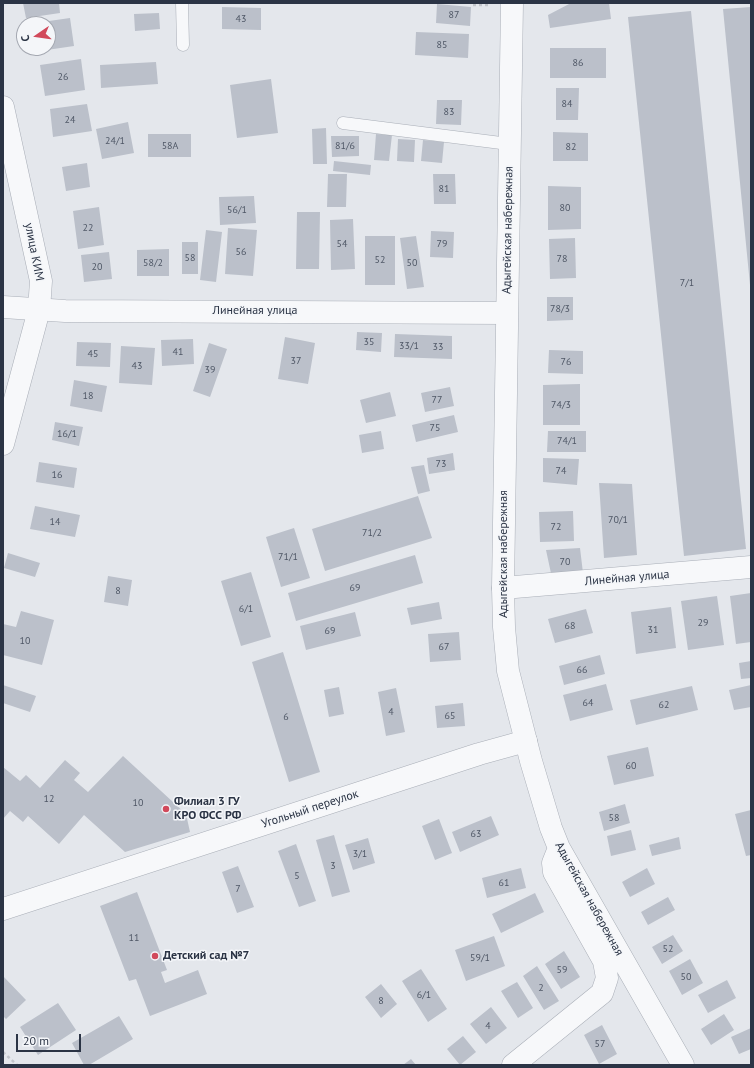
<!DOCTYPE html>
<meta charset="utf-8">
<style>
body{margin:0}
#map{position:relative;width:754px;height:1068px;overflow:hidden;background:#e4e7ec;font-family:"PT Sans",sans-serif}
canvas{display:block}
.frame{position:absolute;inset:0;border:4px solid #2b3445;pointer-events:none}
.north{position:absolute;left:16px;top:16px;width:40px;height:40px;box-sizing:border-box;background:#f4f6f9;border:1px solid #a4a8b1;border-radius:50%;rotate:257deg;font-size:11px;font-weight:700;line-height:16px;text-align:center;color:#2b3445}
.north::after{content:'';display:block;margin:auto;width:14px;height:18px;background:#d1495b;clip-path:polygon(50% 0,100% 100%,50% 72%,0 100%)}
.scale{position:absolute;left:16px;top:1034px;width:65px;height:18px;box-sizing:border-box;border:2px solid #2b3445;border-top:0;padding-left:5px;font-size:12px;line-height:14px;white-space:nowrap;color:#2b3445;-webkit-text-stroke:3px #f4f6f9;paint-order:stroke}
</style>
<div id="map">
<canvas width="754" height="1068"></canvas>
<div class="frame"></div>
<div class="north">С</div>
<div class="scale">20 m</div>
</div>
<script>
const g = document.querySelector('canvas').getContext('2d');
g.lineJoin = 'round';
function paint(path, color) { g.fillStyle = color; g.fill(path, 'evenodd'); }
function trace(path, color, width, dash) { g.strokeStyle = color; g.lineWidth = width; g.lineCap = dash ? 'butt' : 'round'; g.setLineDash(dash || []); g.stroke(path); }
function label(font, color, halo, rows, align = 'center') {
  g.font = font + ' "PT Sans",sans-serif'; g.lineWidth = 3; g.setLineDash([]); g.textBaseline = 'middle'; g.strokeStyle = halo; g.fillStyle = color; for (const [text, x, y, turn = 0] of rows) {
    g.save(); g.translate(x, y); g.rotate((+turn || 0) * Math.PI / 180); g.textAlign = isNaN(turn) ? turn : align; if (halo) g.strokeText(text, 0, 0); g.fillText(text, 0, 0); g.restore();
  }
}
paint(new Path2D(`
 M23,3h36l1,10 -34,5z
 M571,3h38l2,16 -61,9 -2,-13z
 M437,4l34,3 -1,19 -34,-3z
 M222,7l39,1v22l-39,-1z
 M751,7v278h-1l-27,-276z
 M691,11l55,538 -62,7 -56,-539z
 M159,13l1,16 -25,2 -1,-17z
 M70,18l4,28 -41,6 -1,-4h16v-24l-13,-1z
 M416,32l53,2 -1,24 -53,-3z
 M550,48h56v30h-56z
 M81,59l4,31 -40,6 -5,-31z
 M156,62l2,22 -57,4 -1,-23z
 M271,79l7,54 -41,5 -7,-53z
 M556,88h23l-1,32h-22z
 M437,100h25l-1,25 -25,-1z
 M87,104l5,27 -39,6 -3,-28z
 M128,122l6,31 -32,6 -6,-30z
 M326,128l1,36h-14l-1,-35z
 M553,132l35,1v28h-35z
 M148,134h43v23h-43z
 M376,134l16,1 -3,26 -15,-1z
 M331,136h28v20l-27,1z
 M398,139l17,1 -1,22 -17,-1z
 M423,140l21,2 -2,21 -21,-2z
 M334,161l37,4 -1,10 -37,-4z
 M87,163l3,24 -24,4 -4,-24z
 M328,174h19l-1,33h-19z
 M433,174h22l1,30h-22z
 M548,186l33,1v42l-33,1z
 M254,196l2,27 -36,2 -1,-28z
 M99,207l5,38 -26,4 -5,-38z
 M297,212h23l-1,57h-23z
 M353,219l2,50 -24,1 -1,-50z
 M228,228l29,2 -4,46 -28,-2z
 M206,230l16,2 -6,50 -16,-2z
 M431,231l23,1 -1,26 -23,-1z
 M365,236h30v49h-30z
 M416,236l8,51 -17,2 -7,-51z
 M575,238l1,40 -26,1 -1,-40z
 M182,242h16v32h-16z
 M169,249v27h-32v-26z
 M109,252l3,27 -28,3 -3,-27z
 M547,297h26v23l-26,1z
 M357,332l25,1 -1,19 -25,-2z
 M395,334l57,2v23l-58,-2z
 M285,337l30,6 -7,41 -30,-5z
 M193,339l1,25 -32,2 -1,-26z
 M77,342l34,1 -1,24 -34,-1z
 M209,343l18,6 -17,48 -17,-6z
 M121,346l34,2 -3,37 -33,-2z
 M549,350l34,1v23l-35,-1z
 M74,380l33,6 -5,26 -32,-6z
 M580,384v41h-37v-40z
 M450,387l4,19 -29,6 -4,-19z
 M390,392l6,24 -30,7 -6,-23z
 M454,415l4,17 -42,10 -4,-17z
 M55,422l28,5 -4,19 -27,-6z
 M381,431l3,18 -22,4 -3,-18z
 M548,431h38v21h-39z
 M453,453l2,17 -26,4 -2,-16z
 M543,458l36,1 -2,26 -34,-3z
 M39,462l38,6 -3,20 -38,-6z
 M424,465l6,26 -12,3 -7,-27z
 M599,483l33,1 5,71 -33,3z
 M418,496l14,42 -107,33 -13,-42z
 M35,506l45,9 -5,22 -45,-8z
 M573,511l1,30 -34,1 -1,-30z
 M294,528l16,50 -29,9 -15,-50z
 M580,548l3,25 -31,5 -6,-28z
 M8,553l32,10 -5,14 -31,-9z
 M415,555l8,28 -127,38 -8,-28z
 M251,572l20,65 -30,9 -20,-65z
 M108,576l24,4 -4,26 -24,-4z
 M751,593v49l-15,2 -6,-48z
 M717,596l7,49 -36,5 -7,-49z
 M439,602l3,17 -31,6 -4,-17z
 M671,607l5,41 -40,6 -5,-42z
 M586,609l7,24 -38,10 -7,-24z
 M21,611l33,9 -12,45 -39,-10v-31l13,3z
 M355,612l6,24 -55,14 -6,-24z
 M459,632l2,28 -31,2 -2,-28z
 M283,652l37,120 -31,10 -37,-120z
 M600,655l5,19 -41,11 -5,-19z
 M751,661v17l-10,1 -2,-16z
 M606,684l7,26 -43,11 -7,-26z
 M3,685l33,11 -6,16 -27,-9z
 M751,685v22l-17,3 -5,-20z
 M692,686l6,24 -62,15 -6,-25z
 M339,687l5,27 -15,3 -5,-27z
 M396,688l9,44 -19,4 -8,-44z
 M463,703l2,23 -28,2 -2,-22z
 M648,747l6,29 -40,9 -7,-29z
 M123,756l63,58 4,18 -65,20 -41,-37 -25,29 -31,-28 -5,6 -13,-11 -7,8v-52l17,14 6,-6 14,13 25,-28 15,13 -6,7 14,12z
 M625,804l5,19 -26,8 -5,-19z
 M751,810v45l-5,1 -11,-42z
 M491,816l8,19 -39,17 -8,-20z
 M439,819l13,34 -17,7 -13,-34z
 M631,830l5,20 -25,6 -4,-20z
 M334,835l16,57 -18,5 -16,-57z
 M679,837l2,12 -29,7 -3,-11z
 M368,838l7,25 -22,7 -8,-25z
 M296,844l20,57 -17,6 -21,-56z
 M238,866l16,41 -17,6 -15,-41z
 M521,868l5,20 -39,10 -5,-20z
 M647,868l8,16 -25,13 -8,-15z
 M137,892l30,78 -6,2 4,11 33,-13 9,24 -57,22 -14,-37 -7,2 -29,-75z
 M535,893l9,19 -43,21 -9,-19z
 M668,897l7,13 -27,15 -7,-13z
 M673,935l10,16 -21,13 -10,-17z
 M494,936l11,30 -39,15 -11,-31z
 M564,951l16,26 -19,12 -16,-25z
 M690,959l13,24 -21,12 -13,-24z
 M537,966l22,35 -15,9 -21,-34z
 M421,969l26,40 -19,13 -26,-41z
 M3,976l23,24 -20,19 -3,-3z
 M727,980l9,18 -28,15 -10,-18z
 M517,982l16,26 -15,10 -17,-27z
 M381,984l16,20 -16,14 -16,-21z
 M58,1003l18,27 -38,25 -18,-28z
 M491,1007l16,21 -21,16 -16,-20z
 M724,1014l10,16 -23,15 -10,-16z
 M119,1016l14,23 -44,26h-5l-12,-22z
 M602,1025l15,29 -18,10 -15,-29z
 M751,1028v21l-12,5 -8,-17z
 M463,1036l13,16 -16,13 -13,-16z
 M411,1059l5,6h-13z`), '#bbc0ca');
const service = new Path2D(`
 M182,3l1,42
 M343,123l166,21`);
const minor = new Path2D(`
 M3,307l62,4 441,2
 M503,588l248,-21
 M3,909l476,-155 47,-13`);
const tertiary = new Path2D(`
 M512,3l-9,585 1,39 4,44 23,90 20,67 8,20 124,217
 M3,107l38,174 -2,29 -36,134
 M513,1065l89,-72 5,-15 -3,-17 -50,-89 -1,-9 6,-15`);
trace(service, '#a9aeb7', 13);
trace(minor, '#a9aeb7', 23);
trace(tertiary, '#a9aeb7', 23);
trace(new Path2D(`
 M473,5h17
 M3,1052l14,13`), '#c2c5cb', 2.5, [3, 3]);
trace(service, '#f7f8fa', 12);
trace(minor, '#f7f8fa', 22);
trace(tertiary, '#f7f8fa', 22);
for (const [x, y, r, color] of [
 [166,809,4,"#d1495b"],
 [155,956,4,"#d1495b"]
]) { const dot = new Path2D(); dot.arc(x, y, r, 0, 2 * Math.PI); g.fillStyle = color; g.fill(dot); trace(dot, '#f4f6f9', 1.5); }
label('10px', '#4f5766', null, [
 ["87",454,15],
 ["43",241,19],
 ["85",442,45],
 ["86",578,63],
 ["26",63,77],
 ["84",567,104],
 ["83",449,112],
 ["24",70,120],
 ["24/1",115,141],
 ["58А",170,146],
 ["81/6",345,146],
 ["82",571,147],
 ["81",444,189],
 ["80",565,208],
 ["56/1",237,210],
 ["22",88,228],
 ["54",342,244],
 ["79",442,244],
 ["56",241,252],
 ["58",190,258],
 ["78",562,259],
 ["52",380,260],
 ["58/2",153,263],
 ["50",412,263],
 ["20",97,267],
 ["7/1",687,283],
 ["78/3",560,309],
 ["35",369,342],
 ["33/1",409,346],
 ["33",438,347],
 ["41",178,352],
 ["45",93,354],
 ["37",296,361],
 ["76",566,362],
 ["43",137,366],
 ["39",210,370],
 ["18",88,396],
 ["77",437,400],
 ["74/3",561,405],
 ["75",435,428],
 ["16/1",67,434],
 ["74/1",567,441],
 ["73",441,464],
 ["74",561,471],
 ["16",57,475],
 ["70/1",618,520],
 ["14",55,522],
 ["72",556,527],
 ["71/2",372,533],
 ["71/1",288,557],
 ["70",565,562],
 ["69",355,588],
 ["8",118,591],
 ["6/1",246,609],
 ["29",703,623],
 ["68",570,626],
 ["31",653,630],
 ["69",330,631],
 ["10",25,641],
 ["67",444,647],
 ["66",582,670],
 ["64",588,703],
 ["62",664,705],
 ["4",391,712],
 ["65",450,716],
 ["6",286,717],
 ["60",631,766],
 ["12",49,799],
 ["10",138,803],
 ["58",614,818],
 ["63",476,834],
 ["3/1",360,854],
 ["3",333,866],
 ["5",297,876],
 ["61",504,883],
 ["7",238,889],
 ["11",134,938],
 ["52",668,949],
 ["59/1",480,958],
 ["59",562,970],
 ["50",686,977],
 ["2",541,988],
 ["6/1",424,995],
 ["8",381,1001],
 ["4",488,1026],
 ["57",600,1044]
]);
label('12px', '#2b3445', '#f4f6f9', [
 ["Адыгейская набережная",508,230,-89],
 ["улица КИМ",34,252,79],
 ["Линейная улица",255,311],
 ["Адыгейская набережная",504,554,-90],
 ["Линейная улица",627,578,-5],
 ["Угольный переулок",310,809,-18],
 ["Адыгейская набережная",589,899,61]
]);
label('bold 12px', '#2b3445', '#f4f6f9', [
 ["Филиал 3 ГУ",174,802],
 ["КРО ФСС РФ",174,816],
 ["Детский сад №7",163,956]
], 'left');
</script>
